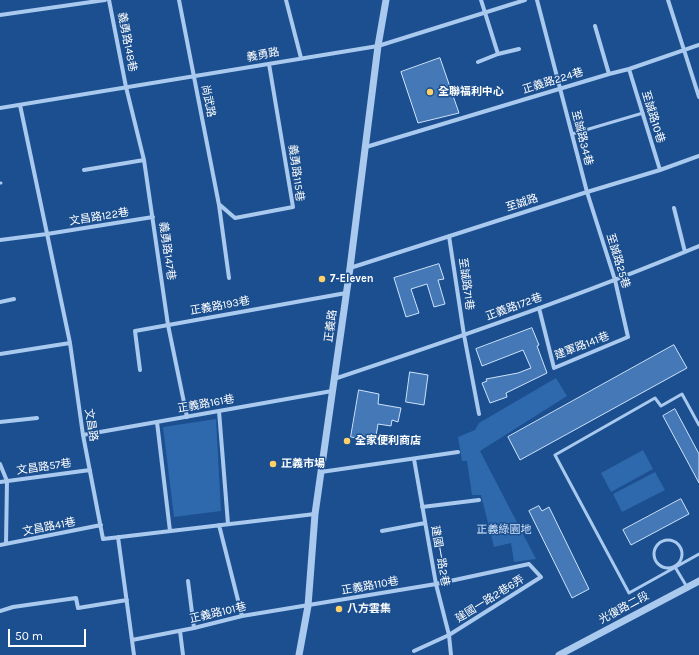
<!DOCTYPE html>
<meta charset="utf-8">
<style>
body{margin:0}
#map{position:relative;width:699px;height:655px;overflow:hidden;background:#1b4f8f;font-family:Karla,sans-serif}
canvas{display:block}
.scale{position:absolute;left:8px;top:629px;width:78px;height:18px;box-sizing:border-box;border:2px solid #fff;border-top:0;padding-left:5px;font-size:12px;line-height:14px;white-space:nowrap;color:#fff;-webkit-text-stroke:3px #1b4f8f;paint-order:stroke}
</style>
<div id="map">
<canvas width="699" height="655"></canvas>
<div class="scale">50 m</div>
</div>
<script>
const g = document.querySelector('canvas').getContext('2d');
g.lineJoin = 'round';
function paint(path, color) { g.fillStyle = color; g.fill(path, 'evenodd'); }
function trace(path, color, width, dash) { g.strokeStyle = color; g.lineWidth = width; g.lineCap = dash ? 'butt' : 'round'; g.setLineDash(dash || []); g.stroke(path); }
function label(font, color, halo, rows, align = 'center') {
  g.font = font + ' Karla,"Noto Sans TC",sans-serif'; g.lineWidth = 3; g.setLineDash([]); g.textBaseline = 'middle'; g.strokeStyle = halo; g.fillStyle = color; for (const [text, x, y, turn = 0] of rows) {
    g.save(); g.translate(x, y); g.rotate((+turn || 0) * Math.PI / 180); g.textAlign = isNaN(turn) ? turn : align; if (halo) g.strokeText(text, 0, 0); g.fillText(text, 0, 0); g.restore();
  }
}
paint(new Path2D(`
 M556,378l11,18 -87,55 56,108 -22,3 -3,-19 -17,4 -13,-52h-9l-5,-34h-5l-4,-24 17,-7 4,-7z
 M216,419l5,92 -47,6 -11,-90z
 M643,450l10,19 -42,23 -10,-19z
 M655,472l10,18 -43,22 -9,-18z`), '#2e69ad');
const building = new Path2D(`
 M440,58l19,55 -41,10 -17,-51z
 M439,264l5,15 -6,1 7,24 -11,3 -7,-23 -16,5 8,24 -13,4 -12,-39z
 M532,328l7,17 -2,1 10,27 -41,20 1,4 -17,6 -8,-20 5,-2 -1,-2 32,-6 13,-5 -8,-18 -41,16 -6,-17z
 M674,345l13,23 -167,92 -12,-23z
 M410,372l18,3 -4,30 -18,-3z
 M359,390l20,4 -1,10 23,4 -3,14 -6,-2 -1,6 -13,-2 -3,18 -24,-5z
 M675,409l24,45v29l-36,-67z
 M681,499l8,15 -58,31 -8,-15z
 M539,506l3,5 7,-4 40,82 -17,9 -43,-87z`);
paint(building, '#4478b7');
trace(building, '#cfe3fa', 1);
trace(new Path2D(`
 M572,134l71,-21
 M0,183h1
 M699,425l-17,-31 -21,12 -6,-8 -100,57 74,138 70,-39
 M654 554a14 14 0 1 1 28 0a14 14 0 1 1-28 0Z
 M675,567l12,20`), '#a9c9ee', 3);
trace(new Path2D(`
 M109,0l17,87 18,73 24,165 19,92
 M179,0l40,205 10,73
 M286,0l15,58
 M481,0l17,54
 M537,0l50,192 28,88 13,57 -74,31 -15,-60
 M668,0l31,97
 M0,15l105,-15
 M595,26l14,48
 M478,62l20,-8 21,-5
 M629,69l31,101
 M20,105l50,238 13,92 20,104 212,-25
 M0,108l378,-62 147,-46
 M366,147l243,-73 20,-5 70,-24
 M84,170l60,-10
 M220,205l15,13 58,-11 -24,-143
 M674,208l11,44
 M449,236l15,99 15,79
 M0,240l47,-6 106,-17
 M350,268l237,-76 73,-22 39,-14
 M0,302l14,-3
 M0,354l70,-11
 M140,370l-5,-39 211,-38
 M334,379c123,-41 245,-83 365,-133
 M219,411l9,113
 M0,422l37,-4
 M157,422l13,109
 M83,435l249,-44
 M414,459l22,125 13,51 2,20
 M0,464l7,17 -1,63
 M321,472l137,-20
 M0,482l90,-12
 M422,507l57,-7
 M219,525l23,91
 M382,531l43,-8
 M118,537l16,118
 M0,545l101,-20
 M188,581l6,47
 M0,611l13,-4 63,-9 2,10 49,-8
 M180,631l3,24
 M132,640l62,-12 48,-12 194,-32 93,-20 12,13 -92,58 -35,16`), '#a9c9ee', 4);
trace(new Path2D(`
 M299,655l9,-49 7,-92 35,-246 28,-222 8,-46
 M559,655l140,-74`), '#a9c9ee', 7);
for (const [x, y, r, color] of [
 [430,92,4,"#ffd166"],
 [322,279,4,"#ffd166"],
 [347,441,4,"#ffd166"],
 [273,464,4,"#ffd166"],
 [339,609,4,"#ffd166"]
]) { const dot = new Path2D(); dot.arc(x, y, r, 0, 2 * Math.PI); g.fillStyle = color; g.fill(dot); trace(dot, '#1b4f8f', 1.5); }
label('11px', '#fff', '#1b4f8f', [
 ["義勇路148巷",127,42,79],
 ["義勇路",263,55,-10],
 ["正義路224巷",553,81,-17],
 ["尚武路",208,101,79],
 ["至誠路10巷",653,117,73],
 ["至誠路34巷",582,138,76],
 ["義勇路115巷",296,173,82],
 ["至誠路",522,203,-18],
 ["文昌路122巷",99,217,-9],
 ["義勇路147巷",167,251,82],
 ["至誠路25巷",618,261,73],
 ["至誠路71巷",466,284,82],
 ["正義路193巷",220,306,-10],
 ["正義路172巷",514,307,-20],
 ["正義路",331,326,-82],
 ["建軍路141巷",582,346,-21],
 ["正義路161巷",206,404,-10],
 ["文昌路",91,425,81],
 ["文昌路57巷",44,467,-8],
 ["文昌路41巷",49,527,-11],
 ["建國一路2巷",440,556,80],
 ["正義路110巷",370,586,-10],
 ["建國一路2巷6弄",490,599,-32],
 ["光復路二段",624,608,-28],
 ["正義路101巷",218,613,-13]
]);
label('bold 11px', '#fff', '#1b4f8f', [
 ["全聯福利中心",438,92],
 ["7-Eleven",330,279],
 ["全家便利商店",355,441],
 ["正義市場",281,464],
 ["八方雲集",347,609]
], 'left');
label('11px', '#cfe3fa', '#1b4f8f', [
 ["正義綠園地",504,530]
]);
</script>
